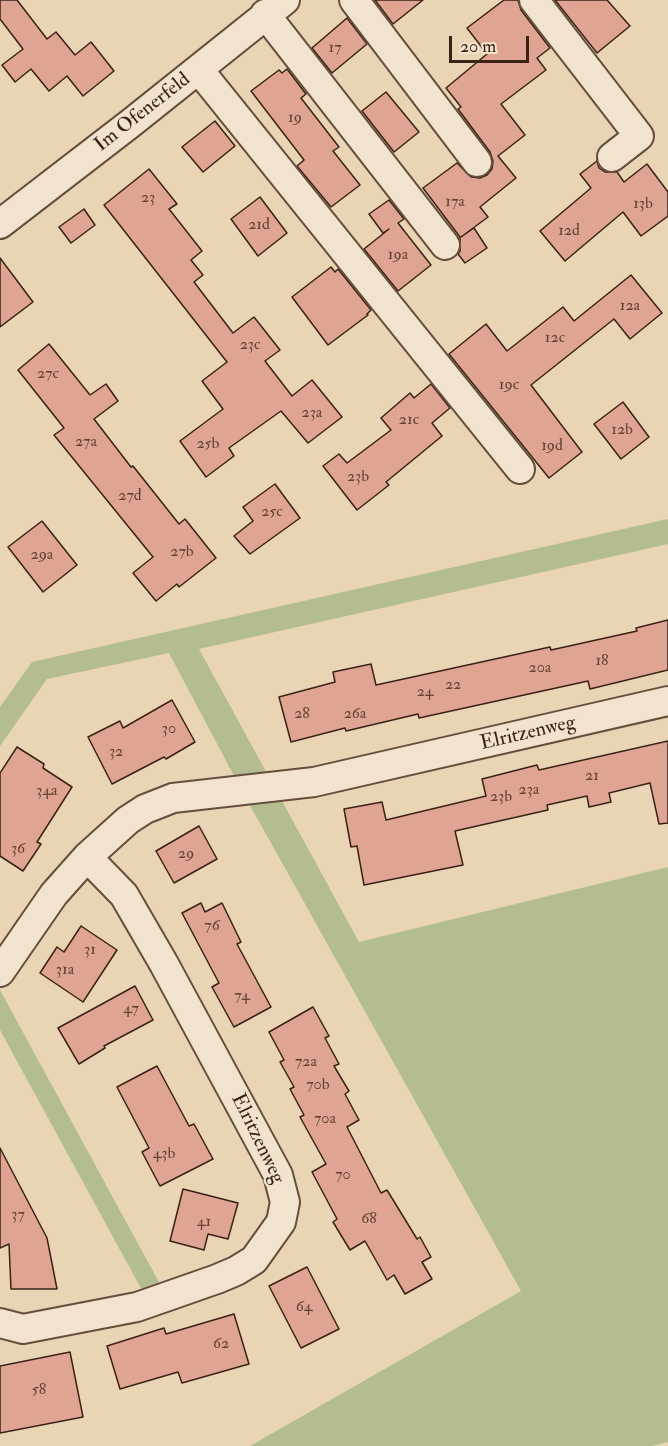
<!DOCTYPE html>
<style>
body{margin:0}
#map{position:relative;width:668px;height:1446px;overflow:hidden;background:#e9d4b4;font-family:"IM FELL Double Pica",serif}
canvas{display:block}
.scale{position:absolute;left:449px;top:36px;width:80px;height:27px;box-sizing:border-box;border:3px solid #3a2216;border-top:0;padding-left:8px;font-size:18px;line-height:21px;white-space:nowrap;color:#3a2216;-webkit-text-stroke:4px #f1e3ce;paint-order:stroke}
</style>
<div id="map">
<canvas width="668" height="1446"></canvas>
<div class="scale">20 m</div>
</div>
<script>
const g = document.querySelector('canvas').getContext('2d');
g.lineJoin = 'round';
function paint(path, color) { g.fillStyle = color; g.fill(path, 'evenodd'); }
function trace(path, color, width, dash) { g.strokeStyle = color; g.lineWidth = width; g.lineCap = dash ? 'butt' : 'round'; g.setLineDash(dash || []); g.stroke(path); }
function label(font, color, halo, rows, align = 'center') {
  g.font = font + ' "IM FELL Double Pica",serif'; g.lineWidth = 4.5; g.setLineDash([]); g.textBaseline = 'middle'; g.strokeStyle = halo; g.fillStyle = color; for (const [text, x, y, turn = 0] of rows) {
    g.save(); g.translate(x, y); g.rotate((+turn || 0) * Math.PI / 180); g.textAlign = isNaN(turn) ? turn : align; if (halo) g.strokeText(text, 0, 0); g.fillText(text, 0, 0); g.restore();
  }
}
paint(new Path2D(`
 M668,519v25l-469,105 160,293 309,-75v575l-16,4h-402l271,-155 -279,-500 -73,-138 -122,26 -47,67v-39l32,-45z
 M0,990l167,307 -18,6 -149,-273z`), '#b3bd90');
const building = new Path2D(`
 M0,0h17l30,39 9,-7 19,23 16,-13 23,29 -31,25 -16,-20 -18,15 -18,-22 -16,13 -13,-17 21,-16 -23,-30z
 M375,0h48l-30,24z
 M504,0h14l3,10 29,38 -13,10 9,12 -45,34 24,31 -27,21 18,22 -36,29 8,10 -27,20 13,-9 13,20 -22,15 -7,-9 2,-3v-14l-37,-49 34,-25 14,14 9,1 7,-3 5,-6 1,-8 -3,-9 -32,-43 3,-2 -15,-19 41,-34 -20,-26z
 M555,0h52l23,26 -33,27z
 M347,18l20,26 -35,29 -20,-25z
 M287,69l19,25 -5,4 38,49 -6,4 27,34 -29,22 -34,-41 7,-6 -53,-69 28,-21 3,3z
 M386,92l33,40 -25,20 -32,-41z
 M215,121l20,25 -32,26 -21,-25z
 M597,161l2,7 6,4h12l7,10 23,-18 21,28v24l-27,20 -18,-24 -58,49 -25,-30 51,-43 -11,-14z
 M149,169l28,35 -8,5 33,42 -11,9 12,15 -9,7 39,51 21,-16 26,33 -15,11 27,35 20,-16 30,37 -34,26 -27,-32 -52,37 5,8 -28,21 -26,-36 43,-32 -21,-28 25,-19 -123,-157z
 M260,197l27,36 -29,23 -27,-37z
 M389,200l15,19 -6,4 33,42 -33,26 -34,-42 25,-20 -6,4 -14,-19z
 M84,209l11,16 -24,18 -12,-16z
 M0,258l33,44 -33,25z
 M331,267l4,5 3,-3 33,41 -4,4 1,1 -40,30 -36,-48z
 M631,275l31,38 -32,26 -16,-20 -83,66 51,67 -33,26 -100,-124 37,-30 21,27 56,-44 11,14z
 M49,344l41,51 16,-11 12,17 -24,18 37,48 2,-1 46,58 6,-5 31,39 -37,29 -2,-3 -21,17 -23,-28 20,-16 -99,-122 10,-7 -46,-58z
 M431,384l19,24 -18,15 10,13 -56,46 3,3 -32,25 -34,-44 16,-12 8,9 44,-33 -10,-12 29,-25 4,5z
 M623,402l26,35 -28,22 -27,-35z
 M275,484l25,34 -50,36 -16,-18 19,-15 -10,-14z
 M42,521l35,44 -34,27 -35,-45z
 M668,620v50l-78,19 -2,-8 -169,37 -1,-4 -72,17 -1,-3 -54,14 -12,-45 56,-15 -2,-10 38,-8 5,21 174,-38 1,3 86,-19 -1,-3z
 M172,700l23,42 -29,17 -2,-2 -52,27 -24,-47 32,-16 3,7z
 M668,741v82l-9,1 -9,-41 -41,10 2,9 -22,5 -2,-11 -40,9 1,5 -93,21 8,34 -99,20 -7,-39 -6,1 -7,-38 38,-7 4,18 100,-24 -4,-17 55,-14 2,5z
 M17,747l27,17 -1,4 29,19 -35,55 4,2 -18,27 -23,-15v-83z
 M199,826l18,33 -43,24 -18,-32z
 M201,903l4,9 17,-9 19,39 -4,2 34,63 -37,20 -22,-40 7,-4 -37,-70z
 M81,926l36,24 -34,52 -43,-29 17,-26 7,5z
 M135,986l18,34 -49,26 1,2 -26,16 -21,-36z
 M313,1007l16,29 -4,2 14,26 -5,2 15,25 -4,3 14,26 -12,7 34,66 6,-3 30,49 3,-2 11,20 -9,5 10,17 -27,15 -11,-19 -7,5 -22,-39 -15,9 -17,-28 4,-3 -25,-47 14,-8 -26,-47 4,-2 -14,-26 4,-2 -14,-25 4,-2 -15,-28z
 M157,1066l32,60 5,-2 19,35 -53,27 -18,-34 7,-4 -32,-61z
 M0,1148l47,90 10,51h-46l-2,-45 -9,4z
 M183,1189l55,14 -10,36 -20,-5 -4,16 -34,-9z
 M307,1267l32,62 -38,19 -32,-62z
 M234,1314l15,50 -67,19 -4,-11 -58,17 -13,-43 57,-18 2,6z
 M70,1352l13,65 -83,16v-67z`);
paint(building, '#dfa592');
trace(building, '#3a2216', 1.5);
const minor = new Path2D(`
 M354,0l123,162
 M534,0l105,136 -27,21
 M265,14l180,231
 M199,70l321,399
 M0,224l131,-101 154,-123
 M0,972l54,-78 33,-37 41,-37 17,-11 28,-11 141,-16 354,-81
 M0,1323l23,6 114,-22 80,-28 19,-8 18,-11 27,-38 4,-20 -7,-27 -114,-211 -40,-69 -37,-38`);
trace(minor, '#664e3e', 32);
trace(minor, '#f1e3ce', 28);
label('16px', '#634335', null, [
 ["17",335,49],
 ["19",295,119],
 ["23",148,199],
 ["17a",455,203],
 ["13b",643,205],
 ["21d",259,226],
 ["12d",569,232],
 ["19a",398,256],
 ["12a",630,307],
 ["12c",555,339],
 ["23c",250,346],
 ["27c",48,375],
 ["19c",509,386],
 ["23a",312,414],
 ["21c",409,421],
 ["12b",622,431],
 ["27a",86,443],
 ["25b",208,445],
 ["19d",552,447],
 ["23b",358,478],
 ["27d",130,497],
 ["25c",272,513],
 ["27b",182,553],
 ["29a",42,556],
 ["18",602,662],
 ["20a",540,669],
 ["22",453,686],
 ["24",425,693],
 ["28",302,715],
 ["26a",355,715],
 ["30",169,730],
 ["32",116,753],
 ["21",592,777],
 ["23a",529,791],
 ["34a",47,792],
 ["23b",501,798],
 ["36",18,850],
 ["29",186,855],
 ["76",212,927],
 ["31",90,951],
 ["31a",65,971],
 ["74",242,997],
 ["47",131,1010],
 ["72a",306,1063],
 ["70b",318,1086],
 ["70a",325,1120],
 ["43b",164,1155],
 ["70",343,1176],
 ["37",18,1216],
 ["68",369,1220],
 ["41",204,1223],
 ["64",304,1308],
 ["62",221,1345],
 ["58",39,1391]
]);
label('20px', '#3a2216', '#f1e3ce', [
 ["Im Ofenerfeld",143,113,-38],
 ["Elritzenweg",528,734,-13],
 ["Elritzenweg",257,1139,64]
]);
</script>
